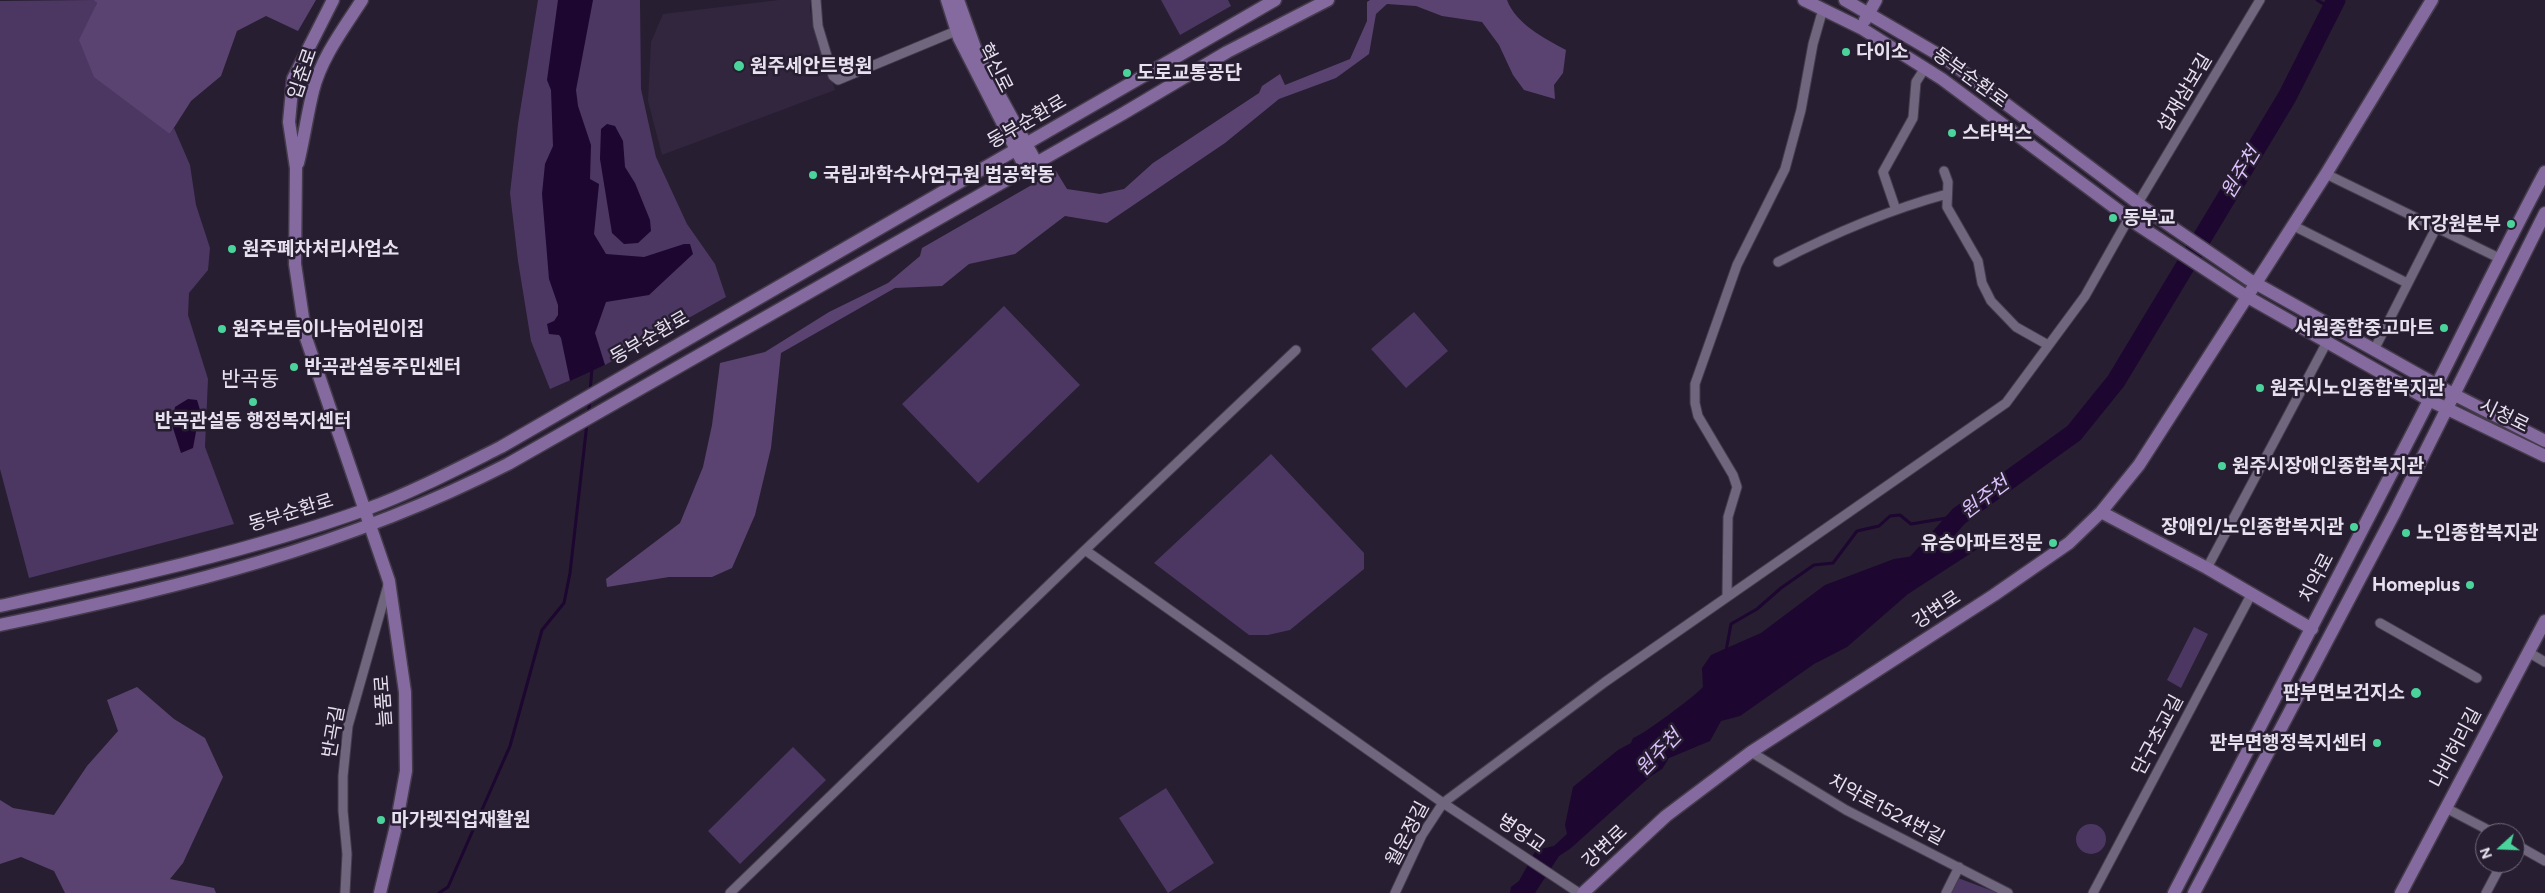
<!DOCTYPE html>
<meta charset="utf-8">
<style>
body{margin:0}
#map{position:relative;width:2545px;height:893px;overflow:hidden;background:#271e31;font-family:Figtree,sans-serif}
canvas{display:block}
.north{position:absolute;left:2475px;top:823px;width:50px;height:50px;box-sizing:border-box;background:#271e31;border:1px solid #746c7d;border-radius:50%;rotate:250deg;font-size:14px;font-weight:700;line-height:20px;text-align:center;color:#e7e1ef}
.north::after{content:'';display:block;margin:auto;width:18px;height:22px;background:#4ad49c;clip-path:polygon(50% 0,100% 100%,50% 72%,0 100%)}
</style>
<div id="map">
<canvas width="2545" height="893"></canvas>
<div class="north">N</div>
</div>
<script>
const g = document.querySelector('canvas').getContext('2d');
g.lineJoin = 'round';
function paint(path, color) { g.fillStyle = color; g.fill(path, 'evenodd'); }
function trace(path, color, width, dash) { g.strokeStyle = color; g.lineWidth = width; g.lineCap = dash ? 'butt' : 'round'; g.setLineDash(dash || []); g.stroke(path); }
function label(font, color, halo, rows, align = 'center') {
  g.font = font + ' Figtree,"Noto Sans KR",sans-serif'; g.lineWidth = 5; g.setLineDash([]); g.textBaseline = 'middle'; g.strokeStyle = halo; g.fillStyle = color; for (const [text, x, y, turn = 0] of rows) {
    g.save(); g.translate(x, y); g.rotate((+turn || 0) * Math.PI / 180); g.textAlign = isNaN(turn) ? turn : align; if (halo) g.strokeText(text, 0, 0); g.fillText(text, 0, 0); g.restore();
  }
}
paint(new Path2D(`
 M779,0h31v11l25,79 -173,65 -14,-54 3,-59 12,-28z`), '#32263f');
paint(new Path2D(`
 M93,0l4,3 -6,15 79,116 4,-6 16,37 6,40 14,43 -2,22 -19,23 -1,22 20,64 -3,68 29,77 -205,54 -29,-109v-468z
 M538,0h102l1,89 15,68 31,67 28,40 11,33 -121,68 -55,24 -19,-48 -13,-80 -8,-68 8,-69z
 M1161,0h67l3,6 -51,29z
 M1004,306l76,79 -102,98 -76,-79z
 M1414,312l34,39 -42,37 -35,-39z
 M1271,454l93,99v16l-74,61 -22,5h-19l-95,-72z
 M2194,627l14,7 -27,54 -14,-8z
 M793,747l33,33 -86,84 -32,-33z
 M1166,788l48,75 -46,30 -49,-75z
 M2076 839a15 15 0 1 1 30 0a15 15 0 1 1-30 0Z
 M1958,878l40,15h-49l6,-13z`), '#4c3762');
paint(new Path2D(`
 M93,0h223l-18,31 -32,-15 -29,15 -16,45 -30,25 -21,33 -76,-57 -15,-37 18,-37z
 M1370,0h137c9,24 37,38 59,50l-3,23 -9,12 1,14 -31,-9 -11,-15 -14,-30 -17,-23 -40,-6 -26,-10 -29,-2 -11,10 -7,40 -33,24 -57,21 -54,44 -118,80 -42,-7 -50,38 -46,10 -27,22 -47,2 -114,65 -10,95 -16,67 -23,53 -20,9h-43l-62,10 -1,-8 74,-56 23,-56 9,-42 8,-62 45,-11 64,-40 59,-29 32,-27 2,-8 134,-77 11,18 33,5 24,-5 29,-26 106,-70 3,-7 18,-12 5,11 65,-26 17,-38v-19z
 M137,687l37,32 31,19 18,39 -40,86 -13,16 44,9 2,5h-151l-11,-22 -33,-14 -21,7v-64l13,8 41,7 33,-49 31,-35 -11,-31z`), '#5a4371');
paint(new Path2D(`
 M558,0h35l-17,90 2,16 13,39 -1,34 9,5 -5,50 12,20 38,3 40,-13h6l3,10 -44,41 -43,7 -11,31 10,32 -35,16 -9,-43 -2,-3 -10,-1 -2,-10 7,-3 4,-6v-10l-9,-26 -7,-85 3,-30 8,-18 -2,-56 -4,-10z
 M607,124l8,2 8,15 2,26 10,16 15,37 1,11 -13,12 -14,1 -12,-11 -12,-74 1,-30z
 M188,399l9,1 3,10 -7,38 -12,5 -9,-28 3,-18z
 M1982,546l-74,48 -61,53 -33,17 -74,52 -19,5 -11,20 -41,17 -7,11 -11,7 -80,72 -12,8 -24,37h-25l1,-6 8,-6 17,-31 18,-4 13,-12 -2,-9 8,-38 45,-37 13,-7 2,-5c9,-2 62,-42 70,-51l-1,-19 9,-13 50,-22 64,-48 69,-26z`), '#1d0630');
trace(new Path2D(`
 M2317,0l15,9
 M590,392l2,-24
 M588,415l2,-14
 M1726,651l5,-27 26,-15 24,-21 33,-23 19,-2 24,-32 22,-5 11,-10 10,-1 11,9 48,-8
 M439,893l9,-6 62,-141 32,-116 22,-27 6,-30 17,-150`), '#1d0630', 3);
trace(new Path2D(`
 M1909,572l50,-56 115,-83 42,-52 171,-284 49,-97`), '#1d0630', 19);
const street = new Path2D(`
 M816,0l2,26 15,50 5,4 118,-49
 M1944,171l4,11 -1,25 31,54 4,22 9,18 25,26 32,18
 M2326,174l173,84
 M2138,203l122,-203
 M1896,210l-13,-38 30,-54 3,-36 9,-14
 M2292,225l115,58
 M1778,262c54,-28 110,-52 169,-68
 M2374,350l62,-122
 M1085,550l211,-200
 M2207,568l120,-226
 M1727,597l1,-80 9,-30 -4,-12 -35,-59 -3,-13v-19l42,-119 48,-96 16,-59 12,-66 10,-35
 M2380,623l97,55
 M2528,652l17,10
 M1751,752l95,58 162,83
 M2446,808l48,25
 M2515,844l30,17
 M345,893l2,-39 -4,-43v-35l5,-50 40,-141
 M730,893l355,-343 358,253 136,90
 M1395,893l27,-58 21,-32 162,-121 401,-279 79,-107 44,-78
 M1946,893l13,-26
 M2093,893l159,-300
 M2486,893l16,-30`);
const secondary = new Path2D(`
 M333,0l-40,79 -4,43 7,46 -1,96 11,74 83,243 16,111 1,79 -10,55 -16,67
 M947,0l12,38 67,131
 M958,0l20,56 58,106
 M1804,0l57,28 81,51 196,146 108,71 183,104 116,56
 M1845,0l101,59 201,151 101,69 205,115 92,47
 M1865,20l11,-20
 M298,163c6,-24 9,-48 15,-72 8,-33 31,-63 49,-91
 M2101,512l106,56 105,61
 M0,606c123,-27 248,-54 367,-97 46,-17 90,-40 134,-62l774,-447
 M0,625c178,-37 346,-78 508,-161l616,-351 103,-61 101,-52
 M1583,893l83,-77 85,-64 243,-157 75,-52 32,-31 38,-47 187,-291 106,-174
 M2174,893c80,-156 162,-311 242,-467 43,-84 84,-170 129,-254
 M2194,893l200,-379 151,-301
 M2401,893l144,-272`);
trace(street, '#443b4c', 11);
trace(secondary, '#443b4c', 15);
trace(street, '#70667d', 9);
trace(secondary, '#846a9e', 12);
for (const [x, y, r, color] of [
 [1846,52,5,"#4ad49c"],
 [739,66,6,"#4ad49c"],
 [1127,73,5,"#4ad49c"],
 [1952,133,5,"#4ad49c"],
 [813,175,5,"#4ad49c"],
 [2113,218,5,"#4ad49c"],
 [2511,224,5,"#4ad49c"],
 [232,249,5,"#4ad49c"],
 [2444,328,5,"#4ad49c"],
 [222,329,5,"#4ad49c"],
 [294,367,5,"#4ad49c"],
 [2260,388,5,"#4ad49c"],
 [253,402,5,"#4ad49c"],
 [2222,466,5,"#4ad49c"],
 [2354,527,5,"#4ad49c"],
 [2406,533,5,"#4ad49c"],
 [2053,543,5,"#4ad49c"],
 [2470,585,5,"#4ad49c"],
 [2416,693,6,"#4ad49c"],
 [2377,743,5,"#4ad49c"],
 [381,820,5,"#4ad49c"]
]) { const dot = new Path2D(); dot.arc(x, y, r, 0, 2 * Math.PI); g.fillStyle = color; g.fill(dot); trace(dot, '#271e31', 2); }
label('bold 19px', '#e7e1ef', '#271e31', [
 ["다이소",1856,52],
 ["원주세안트병원",750,66],
 ["도로교통공단",1137,73],
 ["스타벅스",1962,133],
 ["국립과학수사연구원 법공학동",823,175],
 ["동부교",2123,218],
 ["KT강원본부",2501,224,"right"],
 ["원주폐차처리사업소",242,249],
 ["서원종합중고마트",2434,328,"right"],
 ["원주보듬이나눔어린이집",232,329],
 ["반곡관설동주민센터",304,367],
 ["원주시노인종합복지관",2270,388],
 ["반곡관설동 행정복지센터",253,421,"center"],
 ["원주시장애인종합복지관",2232,466],
 ["장애인/노인종합복지관",2344,527,"right"],
 ["노인종합복지관",2416,533],
 ["유승아파트정문",2043,543,"right"],
 ["Homeplus",2460,585,"right"],
 ["판부면보건지소",2405,693,"right"],
 ["판부면행정복지센터",2367,743,"right"],
 ["마가렛직업재활원",391,820]
], 'left');
label('19px', '#e7e1ef', '#271e31', [
 ["혁신로",995,68,63],
 ["입춘로",303,74,-71],
 ["동부순환로",1970,78,36],
 ["섭재삼보길",2185,93,-59],
 ["동부순환로",1027,122,-30],
 ["동부순환로",650,338,-30],
 ["시청로",2504,416,26],
 ["동부순환로",291,513,-17],
 ["치악로",2317,578,-63],
 ["강변로",1937,610,-33],
 ["늘품로",384,701,-94],
 ["반곡길",334,732,-80],
 ["단구초교길",2158,735,-62],
 ["나비허리길",2456,748,-62],
 ["치악로1524번길",1886,810,28],
 ["월운정길",1408,834,-62],
 ["병영교",1521,834,34],
 ["강변로",1605,847,-43]
]);
label('italic 20px', '#ddc1fd', '#271e31', [
 ["원주천",2241,173,-59],
 ["원주천",1985,498,-37],
 ["원주천",1659,753,-46]
]);
label('21px', '#e7e1ef', '#271e31', [
 ["반곡동",250,380]
]);
</script>
